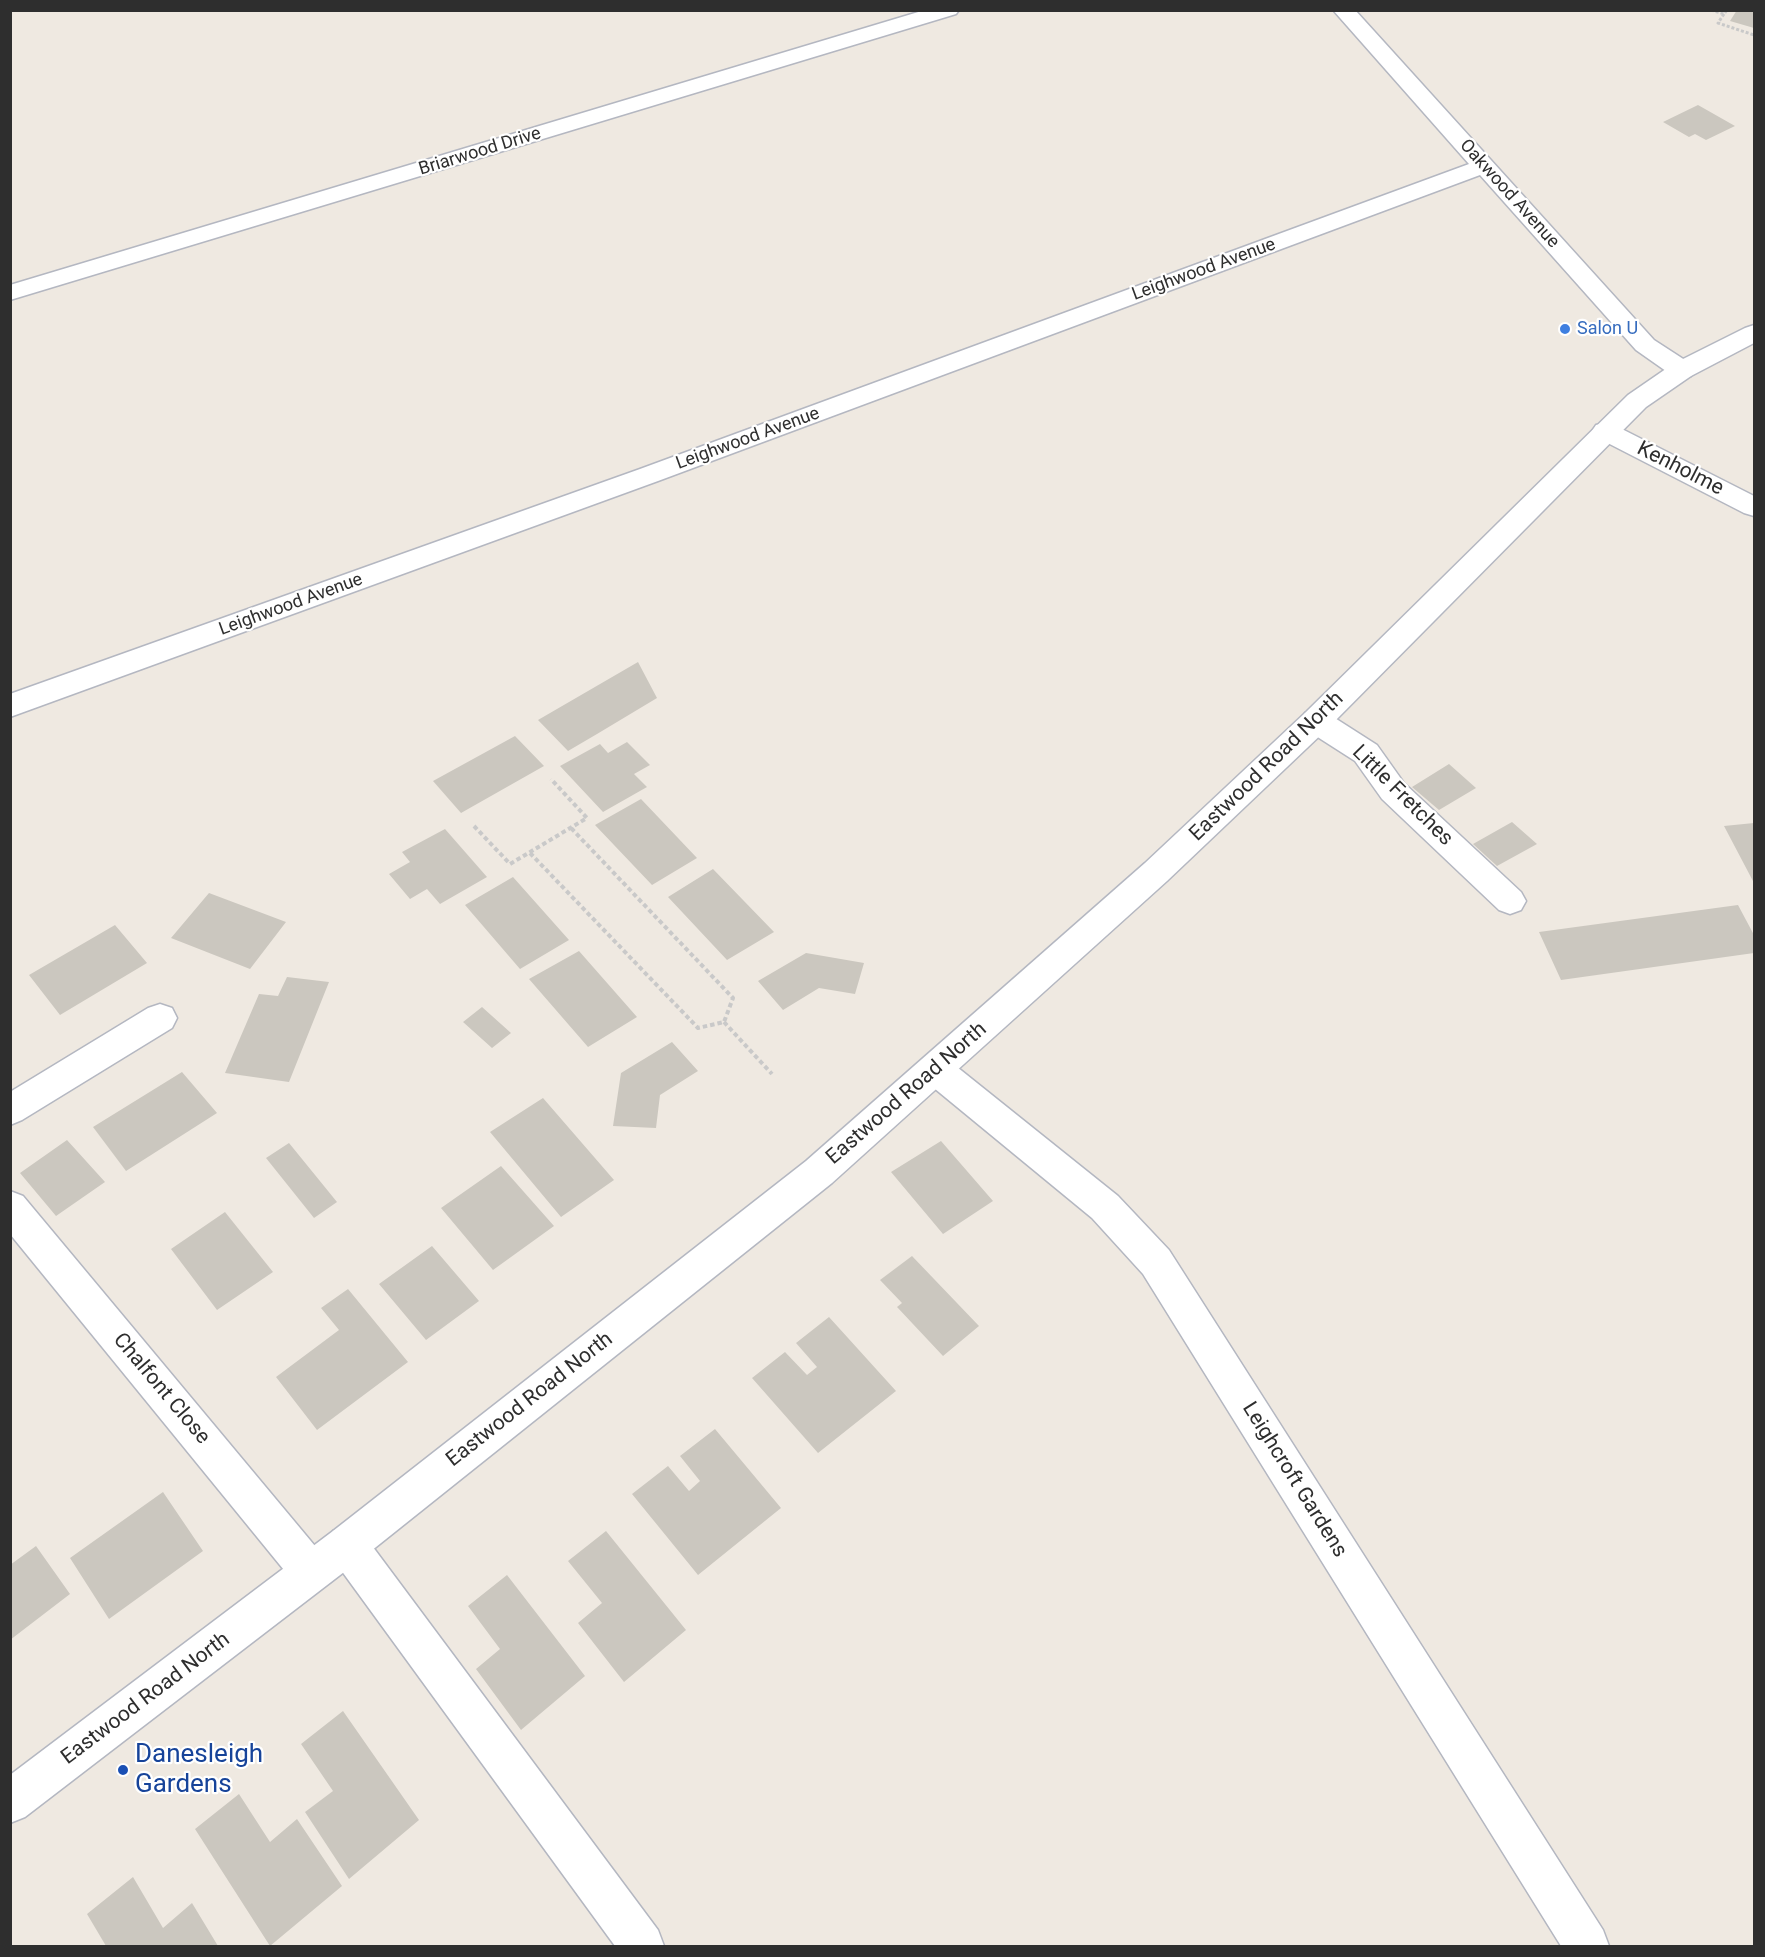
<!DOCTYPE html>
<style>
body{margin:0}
#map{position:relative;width:1765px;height:1957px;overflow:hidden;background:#efe9e1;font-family:Roboto,sans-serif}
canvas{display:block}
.frame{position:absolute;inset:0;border:12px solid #2e2e2e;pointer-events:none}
</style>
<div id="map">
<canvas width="1765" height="1957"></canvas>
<div class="frame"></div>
</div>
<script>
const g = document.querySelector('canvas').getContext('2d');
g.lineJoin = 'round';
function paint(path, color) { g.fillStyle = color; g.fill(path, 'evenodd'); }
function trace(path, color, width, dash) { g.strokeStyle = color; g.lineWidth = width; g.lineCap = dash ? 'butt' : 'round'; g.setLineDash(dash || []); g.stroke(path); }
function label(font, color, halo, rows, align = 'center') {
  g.font = font + ' Roboto,sans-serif'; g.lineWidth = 4.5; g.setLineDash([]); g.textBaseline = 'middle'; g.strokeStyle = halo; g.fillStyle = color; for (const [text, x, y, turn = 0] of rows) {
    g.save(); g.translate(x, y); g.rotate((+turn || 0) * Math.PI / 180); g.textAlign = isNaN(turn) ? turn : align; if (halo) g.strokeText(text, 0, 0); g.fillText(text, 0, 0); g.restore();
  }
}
paint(new Path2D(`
 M1737,10h17v18l-24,-7z
 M1698,105l37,21 -29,14 -11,-6 -6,3 -26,-15z
 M638,662l19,36 -60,36 -29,17 -30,-31z
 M515,736l29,30 -83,47 -28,-32z
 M627,742l23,23 -16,9 13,13 -44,25 -43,-46 40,-22 8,9z
 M1449,764l27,24 -37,22 -27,-23z
 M641,799l56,59 -45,27 -57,-60z
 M1512,822l25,22 -40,22 -24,-22z
 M1754,823v60l-30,-57z
 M445,829l42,48 -47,27 -13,-15 -17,10 -21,-25 21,-12 -8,-10z
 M713,869l61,63 -47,28 -59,-63z
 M513,877l56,63 -49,29 -55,-64z
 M209,893l77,29 -36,47 -79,-31z
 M1738,905l16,30v18l-193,27 -22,-48z
 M115,925l32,38 -87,52 -31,-40z
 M579,951l58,66 -49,30 -59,-68z
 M806,953l58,10 -9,31 -36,-6 -36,22 -25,-29z
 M287,977l42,5 -40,100 -64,-9 34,-79 19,2z
 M482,1007l29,26 -19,15 -29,-26z
 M672,1042l26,29 -38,24 -4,33 -43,-2 8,-53z
 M182,1072l35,41 -91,58 -33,-44z
 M543,1098l71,82 -53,37 -71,-85z
 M67,1140l38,42 -49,34 -36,-43z
 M941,1141l52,60 -50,33 -52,-62z
 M289,1143l48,59 -23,16 -48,-60z
 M501,1166l53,60 -61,44 -52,-62z
 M225,1212l48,60 -56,38 -46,-61z
 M432,1246l47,55 -53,39 -47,-56z
 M912,1256l67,70 -36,30 -46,-49 5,-4 -22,-23z
 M348,1289l60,73 -91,68 -41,-53 63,-47 -18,-22z
 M829,1317l67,74 -78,62 -66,-75 33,-26 22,23 10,-8 -21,-24z
 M715,1429l66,79 -83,67 -66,-81 36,-28 21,25 11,-10 -20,-25z
 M163,1492l40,59 -94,68 -39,-61z
 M606,1531l80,99 -62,52 -46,-59 24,-20 -34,-42z
 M36,1546l34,48 -60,46v-75z
 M507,1575l78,101 -64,54 -45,-61 24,-20 -32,-43z
 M343,1711l76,109 -70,59 -44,-67 28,-21 -32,-47z
 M239,1794l31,48 27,-23 45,67 -72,60 -75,-117z
 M133,1877l30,51 29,-25 26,43h-112l-19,-32z`), '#cbc7bf');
const minor = new Path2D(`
 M925,10h34l-3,4 -946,286v-15z
 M1333,10h22l299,330 37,24 4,6 -4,6 -9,2 -9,-2 -37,-26 -156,-175 -822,306 -648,236v-23l630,-225 829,-305z
 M1605,423l9,2 140,71v20l-10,-3 -148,-76 -4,-6 4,-6z
 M1316,710l11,3 50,32 27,38 117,109 5,9 -5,9 -11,4 -11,-4 -117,-111 -27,-38 -50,-32 -4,-8 4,-8z
 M160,1004l12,4 5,10 -5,10 -150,92 -12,5v-33l138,-84z
 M935,1055l12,4 171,137 51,54 434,680 6,16h-48l-418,-672 -51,-56 -169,-139 -5,-10 5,-10z
 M10,1191l13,5 302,362 6,14 -6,14 -14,6 -14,-6 -287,-352z
 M347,1525l14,6 297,399 6,16h-49l-282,-387 -6,-14 6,-14z`);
const tertiary = new Path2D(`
 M1754,325v18l-63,33 -45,31 -319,322 -160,152 -335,302 -471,376 -336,258 -15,6v-48l323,-244 473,-370 339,-298 160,-150 323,-318 45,-31 72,-36z`);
trace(minor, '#b4b7c1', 3);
trace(tertiary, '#b4b7c1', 3);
trace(new Path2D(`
 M1711,10l13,4 3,-4
 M1724,14l-6,9 36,12`), '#c9c9c9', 3, [3, 2]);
trace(new Path2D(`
 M474,826l36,38 77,-46 -36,-39
 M530,853l168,175 26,-6 9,-24 -162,-170
 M724,1022l48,52`), '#c9c9c9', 4, [4.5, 3]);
paint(minor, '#fff');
paint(tertiary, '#fff');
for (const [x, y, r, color] of [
 [1565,329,6,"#3f7fe0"],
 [123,1770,6,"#1a4fb4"]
]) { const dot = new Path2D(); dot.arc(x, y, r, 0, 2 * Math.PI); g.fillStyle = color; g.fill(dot); trace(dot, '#fff', 2); }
label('18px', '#2e2e2e', '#fff', [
 ["Briarwood Drive",480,152,-17],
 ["Oakwood Avenue",1509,194,48],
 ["Leighwood Avenue",1204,270,-20],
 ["Leighwood Avenue",748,439,-20],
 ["Leighwood Avenue",291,605,-20]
]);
label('18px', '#366cbe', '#fff', [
 ["Salon U",1577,329]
], 'left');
label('21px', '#2e2e2e', '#fff', [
 ["Kenholme",1680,469,27],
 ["Eastwood Road North",1267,767,-44],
 ["Little Fretches",1402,796,45],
 ["Eastwood Road North",907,1094,-41],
 ["Chalfont Close",161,1389,50],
 ["Eastwood Road North",530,1400,-38],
 ["Leighcroft Gardens",1294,1480,58],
 ["Eastwood Road North",146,1699,-37]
]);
label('26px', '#164399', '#fff', [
 ["Danesleigh",135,1755],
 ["Gardens",135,1785]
], 'left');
</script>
